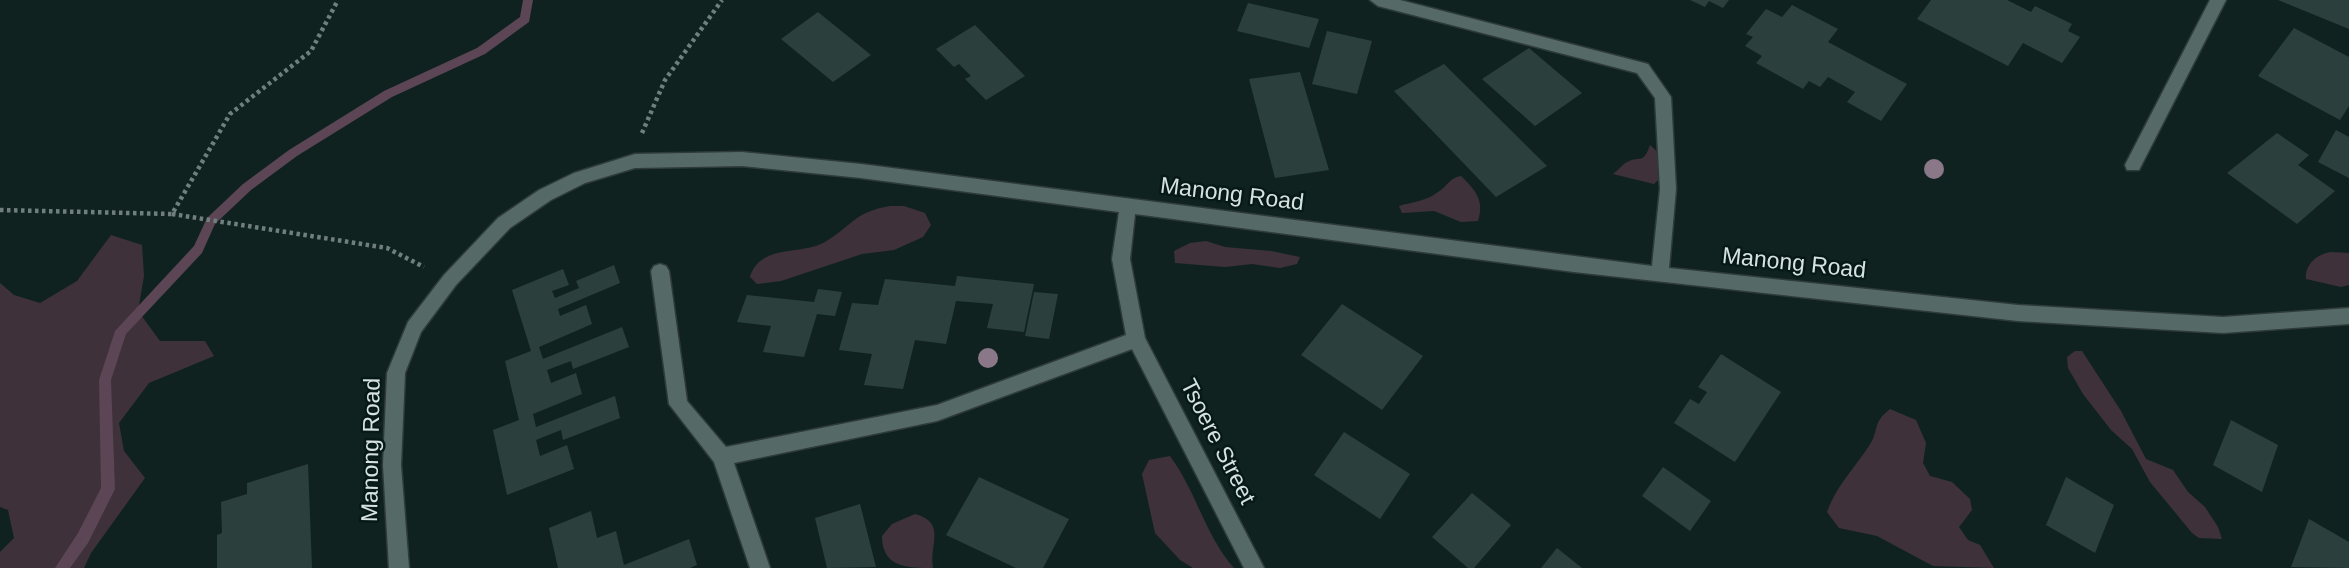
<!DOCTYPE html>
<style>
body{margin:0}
canvas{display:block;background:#0f2220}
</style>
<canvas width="2349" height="568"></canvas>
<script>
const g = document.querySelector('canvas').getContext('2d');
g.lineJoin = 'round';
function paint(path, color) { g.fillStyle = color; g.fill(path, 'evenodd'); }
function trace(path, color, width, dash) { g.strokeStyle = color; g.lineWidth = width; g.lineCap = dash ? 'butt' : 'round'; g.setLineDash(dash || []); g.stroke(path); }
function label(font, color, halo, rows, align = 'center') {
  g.font = font + ' Arial,sans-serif'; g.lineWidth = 5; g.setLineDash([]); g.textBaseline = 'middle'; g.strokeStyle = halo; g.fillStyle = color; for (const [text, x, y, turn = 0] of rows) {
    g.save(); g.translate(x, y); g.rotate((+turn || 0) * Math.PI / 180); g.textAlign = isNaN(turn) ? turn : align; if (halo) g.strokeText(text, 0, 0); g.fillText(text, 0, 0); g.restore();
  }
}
paint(new Path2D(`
 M1650,145l14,13v16l-10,10 -41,-10c4,-3 10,-10 14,-12 14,-7 16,3 23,-17z
 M1461,176c14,14 24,24 17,45l-17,1 -27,-11 -32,2 -3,-7c13,-4 28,-5 39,-14 10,-6 11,-14 23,-16z
 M890,206h14l21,7 6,12 -8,12 -29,13 -32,4 -81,27 -24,3 -7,-7c11,-34 51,-21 75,-35 27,-16 29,-30 65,-36z
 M111,235l31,10 2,31 -6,35 22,30h45l9,15 -65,27 -30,40 5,28 21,27 -54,75 -7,15h-84v-16l14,-14 -6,-28 -8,-3v-224l14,12 26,8 37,-22z
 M1206,241l19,6 46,4 29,6 -3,7 -17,4 -28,-4 -27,3 -50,-4 -1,-12 16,-8z
 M2331,252l18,1v32l-8,2 -35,-8c-1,-15 11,-25 25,-27z
 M2075,351h7l39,60 25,48 27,11 15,22 17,15 13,20 4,12 -23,-1 -7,-5 -42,-51 -18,-33 -21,-19 -28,-36 -15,-26 -1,-11z
 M1890,409l26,11 10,23 -3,20 7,13 22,6 18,17 2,11 -13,17 9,13 12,5 14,23 -61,-2 -56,-30 -38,-8 -12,-16c9,-26 27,-43 42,-66 11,-16 2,-22 21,-37z
 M1170,456c26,35 35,79 64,112h-41l-13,-8 -25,-27 -13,-59 7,-14z
 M915,514c32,9 14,30 18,54 -25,0 -51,0 -51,-32l10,-12z`), '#3e313a');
paint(new Path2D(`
 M523,0h10l-4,22 -44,32 -93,43 -95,59 -46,34 -36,34 -13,29 -76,81 -15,46 4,109 -27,54 -18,25h-15l23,-35 23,-45 -2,-108 16,-49 79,-85 13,-28 36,-34 46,-34 95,-59 93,-43 43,-31z`), '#5c4555');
paint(new Path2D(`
 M1690,0h39l-6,8 -14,-7 -4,6z
 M1931,0h76l24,12 4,-6 37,18 -4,7 12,6 -18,26 -39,-20 -15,23 -91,-47z
 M2278,0h71v29z
 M1248,3l71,16 -10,29 -72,-17z
 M1792,5l46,24 -10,13 79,42 -26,37 -34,-19 8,-10 -27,-15 -8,10 -11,-6 -6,8 -47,-26 6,-7 -17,-10 8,-9 -7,-3 20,-25 16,8z
 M818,12l53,43 -38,27 -52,-43z
 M975,25l50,51 -39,24 -21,-21 6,-3 -12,-12 -5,3 -18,-18z
 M2294,28l55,29v49l-9,14 -82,-44z
 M1327,31l45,10 -15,53 -45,-10z
 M1529,48l53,45 -47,33 -53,-47z
 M1444,64l103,102 -51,31 -102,-106z
 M1300,72l29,98 -54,8 -26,-99z
 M2336,130l13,7v41l-31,-16z
 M2277,133l32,22 -11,10 37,26 -38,33 -70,-51z
 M614,265l6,18 -62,26 2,7 26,-11 6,19 -53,23 4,12 79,-32 7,20 -56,22 -2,-8 -24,9 4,13 25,-10 6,21 -49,20 3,13 79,-31 5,22 -57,22 -2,-10 -25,10 4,16 27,-11 7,24 -67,26 -14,-65 26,-10 -14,-59 26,-10 -19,-61 51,-21 6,16 -17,6 3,7 24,-10 -3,-7z
 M957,276l77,8 -10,48 -37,-4 6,-24 -37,-3 -10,43 -31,-4 -12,49 -39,-4 8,-31 -33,-4 13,-47 26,2 7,-26 70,7z
 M818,289l24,3 -7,24 -18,-2 -13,43 -41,-5 8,-26 -34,-4 10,-27 67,7z
 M1034,292l24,2 -9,45 -24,-3z
 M1342,304l81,52 -41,54 -81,-55z
 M1721,354l60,38 -46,70 -61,-39 16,-24 9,5 8,-12 -9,-5z
 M2231,420l47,25 -16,47 -49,-27z
 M1344,432l66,42 -30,45 -66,-44z
 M308,464l4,104h-95v-33l5,-2 -1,-31 26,-8v-11z
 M1663,467l48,34 -21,30 -48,-35z
 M979,477l90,42 -26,49h-27l-70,-33z
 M2066,477l48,28 -19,48 -49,-28z
 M1472,493l39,32 -37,43h-6l-36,-31z
 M860,504l16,63 -49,1 -12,-50z
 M591,511l6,27 19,-7 8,34 65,-26 8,26 -7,3h-132l-9,-40z
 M2309,519l40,23v26l-58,-1z
 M1557,548l25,20h-41z`), '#2b3f3c');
const minor = new Path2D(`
 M1370,0h30l248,64 23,33 5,92 -7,79 349,37 205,12 126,-9v16l-126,9 -205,-12 -444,-49 -439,-58 -5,45 15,79 119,230h-20l-112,-219 -195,72 -203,42 36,105h-20l-36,-106 -45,-58 -18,-133 3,-5 6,-2 6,2 3,5 18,130 39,46 211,-42 189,-70 -14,-76 7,-47 -258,-34 -119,-12 -107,2 -50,15 -34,17 -41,28 -54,57 -35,47 -16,41 -4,92 8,103h-20l-6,-103 4,-92 21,-51 36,-47 54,-57 41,-28 35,-17 61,-19 107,-2 119,12 791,102 8,-77 -5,-91 -18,-25 -259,-67z
 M2210,0h16l-87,170h-12l-2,-5z`);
trace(minor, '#2f3b39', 3);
trace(new Path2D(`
 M642,133l23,-53 57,-80
 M0,210l172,4 58,-100 81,-63 27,-51
 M172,214l215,34 37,19`), '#707f7d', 4.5, [3.5, 3.5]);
paint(minor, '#556a67');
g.fillStyle = '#8a7889';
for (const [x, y] of [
 [1934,169],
 [988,358]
]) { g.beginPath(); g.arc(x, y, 10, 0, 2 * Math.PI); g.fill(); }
label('23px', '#d6e2e0', '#061917', [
 ["Manong Road",1232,195,7],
 ["Manong Road",1794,264,6],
 ["Tsoere Street",1217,442,63],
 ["Manong Road",372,450,-89]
]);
</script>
